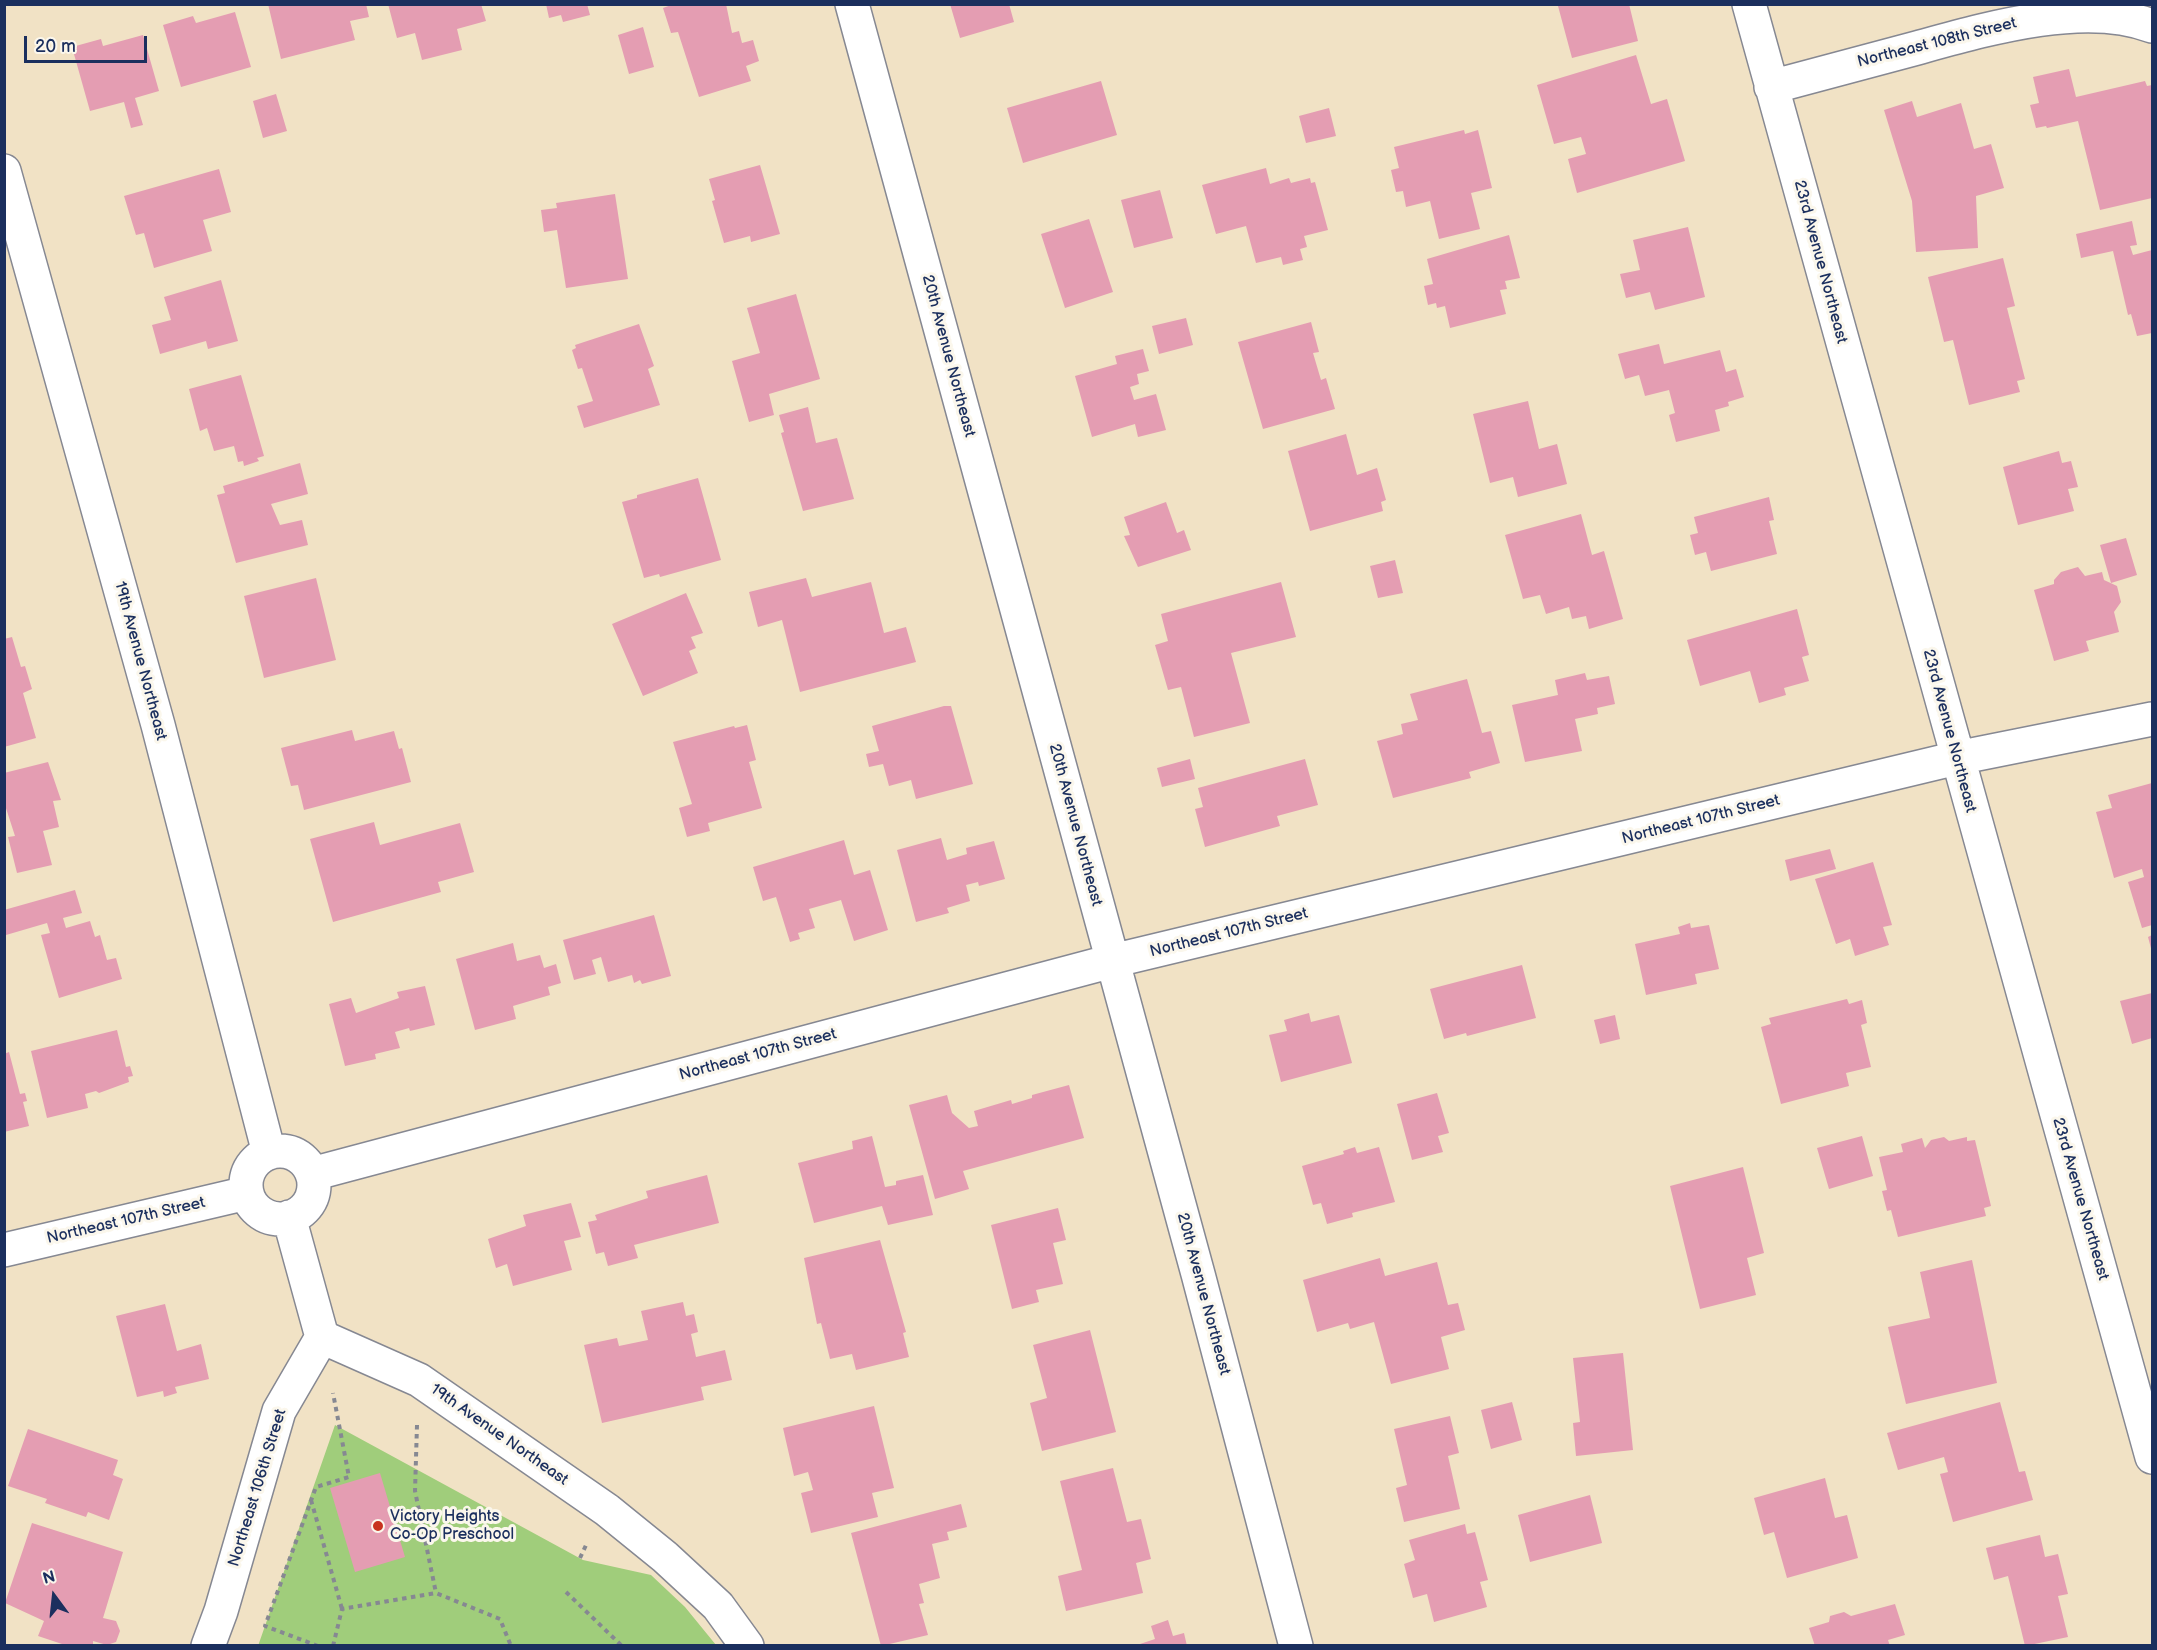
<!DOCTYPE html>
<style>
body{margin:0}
#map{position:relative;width:2157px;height:1650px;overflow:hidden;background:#f1e2c5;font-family:"Balsamiq Sans",sans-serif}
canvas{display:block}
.frame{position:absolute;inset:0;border:6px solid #1b2f5e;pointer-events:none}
.north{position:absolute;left:24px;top:1566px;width:60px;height:60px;-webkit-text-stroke:4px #fbf7ec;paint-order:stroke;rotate:345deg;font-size:16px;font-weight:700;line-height:24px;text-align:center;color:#1b2f5e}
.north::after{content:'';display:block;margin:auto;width:21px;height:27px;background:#1b2f5e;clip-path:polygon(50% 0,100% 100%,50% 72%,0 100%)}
.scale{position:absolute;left:24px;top:36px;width:123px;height:27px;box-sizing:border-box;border:3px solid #1b2f5e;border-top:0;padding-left:8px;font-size:18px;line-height:21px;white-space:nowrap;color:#1b2f5e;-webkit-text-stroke:4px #fbf7ec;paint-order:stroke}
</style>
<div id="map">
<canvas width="2157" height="1650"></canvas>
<div class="frame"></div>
<div class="north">N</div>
<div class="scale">20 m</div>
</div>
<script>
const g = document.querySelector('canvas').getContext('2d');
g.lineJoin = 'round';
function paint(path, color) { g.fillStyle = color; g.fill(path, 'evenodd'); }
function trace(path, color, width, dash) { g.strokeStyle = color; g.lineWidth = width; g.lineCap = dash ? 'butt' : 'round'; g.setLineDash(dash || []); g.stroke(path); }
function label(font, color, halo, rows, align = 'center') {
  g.font = font + ' "Balsamiq Sans",sans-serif'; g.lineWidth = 6; g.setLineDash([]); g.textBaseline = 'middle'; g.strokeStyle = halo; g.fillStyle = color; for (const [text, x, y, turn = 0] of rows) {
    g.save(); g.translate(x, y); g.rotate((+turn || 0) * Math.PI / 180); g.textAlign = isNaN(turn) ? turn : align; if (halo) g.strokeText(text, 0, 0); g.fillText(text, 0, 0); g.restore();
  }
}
paint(new Path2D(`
 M335,1425l248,135 68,15 34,32 31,38 -458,1z`), '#a0cd7b');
paint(new Path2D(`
 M268,4h98l3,13 -19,4 5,19 -74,19z
 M388,4h93l5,17 -29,8 5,21 -40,10 -7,-27 -18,5z
 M546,4h41l3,11 -27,7 -2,-7 -12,3z
 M674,4h52l6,29 7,-2 3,12 11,-3 6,21 -13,5 5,15 -52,16 -21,-65 -7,1 -8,-25z
 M950,4h59l5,18 -54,16z
 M1564,4h65l9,37 -66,17 -14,-52z
 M235,12l16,55 -70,20 -18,-62 30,-9 3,7z
 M643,27l11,40 -25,7 -11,-39z
 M143,35l16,56 -24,7 8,27 -12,3 -7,-26 -34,9 -18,-64 29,-8 2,7z
 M1636,55l15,49 16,-5 18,62 -108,32 -9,-34 18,-5 -5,-17 -27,7 -17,-59z
 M2069,69l7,28 69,-16 2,5 5,-1v113l-52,12 -22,-89 -31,7 -1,-2 -10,2 -6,-23 9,-2 -6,-26z
 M1101,81l16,54 -94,28 -16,-55z
 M276,94l11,37 -24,7 -10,-37z
 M1912,101l5,16 44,-14 13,46 17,-5 13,44 -28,8 2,52 -62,4 -4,-51 -28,-91z
 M1329,108l7,28 -30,7 -7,-27z
 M1464,130l1,4 13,-4 14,58 -21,5 9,36 -41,10 -9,-38 -24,6 -3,-16 -7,1 -5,-22 8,-2 -5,-21z
 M760,165l20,69 -29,8 -1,-6 -26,7 -12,-42 3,-1 -6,-21z
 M1266,168l4,16 19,-6 2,5 19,-5 1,5 4,-1 13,48 -24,6 3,11 -7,2 3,11 -20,5 -2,-8 -25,6 -10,-37 -30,8 -14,-49z
 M219,169l12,43 -28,8 9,31 -58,17 -10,-35 -8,2 -12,-39z
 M1160,190l13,48 -39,10 -13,-48z
 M615,194l13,85 -62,9 -9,-58 -13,2 -3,-22 16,-2 -1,-5z
 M1089,219l24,73 -48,16 -24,-74z
 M2132,221l5,24 -7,1 3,9 19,-5v83l-15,3 -6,-22 -3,1 -15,-64 -32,7 -5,-24z
 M1688,227l17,70 -50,13 -5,-18 -24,6 -6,-24 20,-4 -7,-30z
 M1509,235l11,43 -15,3 2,8 -7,1 6,24 -56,14 -5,-22 -8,2 -1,-5 -8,2 -4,-19 9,-2 -6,-25z
 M2003,258l12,48 -8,2 18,71 -8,2 3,11 -51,13 -16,-65 -9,2 -16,-65z
 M221,280l17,61 -30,8 -2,-8 -46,13 -8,-29 19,-5 -7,-23z
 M796,294l24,85 -51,15 5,21 -25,7 -17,-61 28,-8 -13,-45z
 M1186,318l7,27 -34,9 -7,-28z
 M1311,322l8,30 -6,1 8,27 5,-2 9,31 -72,20 -25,-87z
 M639,324l15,42 -6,3 12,36 -76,23 -7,-22 16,-5 -11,-33 -4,1 -6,-19 4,-2 -1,-3z
 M1659,344l5,20 56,-14 6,22 10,-3 8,28 -16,5 1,4 -14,4 5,21 -44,11 -7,-27 6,-2 -6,-23 -24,6 -6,-21 -14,4 -7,-25z
 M1143,349l6,22 -12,3 2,10 -9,3 4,13 22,-6 10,36 -28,7 -3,-13 -43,13 -17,-61 42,-12 -2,-8z
 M241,375l23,81 -7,2 2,3 -15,5 -1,-5 -5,1 -4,-16 -20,5 -7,-23 -7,3 -11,-42z
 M1528,401l11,48 18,-5 10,40 -49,13 -5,-20 -23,6 -17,-69z
 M808,407l8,36 21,-5 17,61 -51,12 -22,-78 3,-1 -5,-17z
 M1346,434l11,41 20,-7 9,32 -5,2 2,9 -73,20 -22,-80z
 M2059,451l3,12 9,-2 7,26 -10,2 6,22 -56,14 -15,-58z
 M300,463l8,31 -37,10 9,21 22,-5 6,25 -72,18 -19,-68 8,-2 -2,-7z
 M698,478l23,82 -61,17 -1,-3 -15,4 -22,-76 15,-4v-3z
 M1769,497l5,23 -5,1 8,33 -66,17 -5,-19 -11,3 -5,-20 8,-2 -4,-16z
 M1166,502l11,31 7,-3 7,20 -53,17 -14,-31 6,-1 -6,-18z
 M1581,514l11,41 12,-4 19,68 -34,10 -3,-13 -14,3 -3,-12 -23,7 -6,-19 -17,4 -18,-64z
 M2126,538l11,37 -26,8 -11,-38z
 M1395,560l8,33 -25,5 -8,-32z
 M2078,567l7,9 17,-4 2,8 13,6 4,16 -7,10 5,20 -33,9 3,10 -35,10 -20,-71 20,-6v-4l7,-8z
 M316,578l20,82 -72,18 -20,-82z
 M806,578l6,19 59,-15 13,51 22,-6 10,35 -116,30 -18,-72 -24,7 -9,-35z
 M1281,582l15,55 -65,16 19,70 -56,14 -13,-50 -13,3 -13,-45 13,-4 -7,-27z
 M686,593l17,40 -12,4 5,11 -7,3 9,22 -55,23 -31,-72z
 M1797,609l12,46 -7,2 7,24 -25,7 2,7 -27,8 -9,-32 -50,15 -13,-46z
 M12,637l9,30 4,-1 7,23 -9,4 13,45 -32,9v-108z
 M1585,673l2,7 22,-4 6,28 -18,4 1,6 -23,5 7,32 -57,11 -13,-57 46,-10 -3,-15z
 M1467,679l15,54 9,-2 9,32 -31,9 2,6 -78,20 -16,-57 26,-7 -2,-10 17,-4 -8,-26z
 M944,706h7l22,78 -57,15 -5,-19 -22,6 -6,-22 -14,3 -3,-13 13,-3 -7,-25z
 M747,725l9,35 -7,2 13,46 -54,15 2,8 -23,6 -8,-29 13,-4 -19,-62 61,-16 1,2z
 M352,730l3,11 39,-10 5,18 3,-1 9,34 -107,28 -6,-25 -7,1 -10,-38z
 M1190,759l5,20 -33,8 -5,-19z
 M1305,759l13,46 -41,11 3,10 -75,21 -10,-38 8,-2 -5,-19z
 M48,762l13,38 -8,1 6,26 -16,4 9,34 -35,8 -9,-36 7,-1 -11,-34v-29z
 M2152,783v142l-10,3 -14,-46 16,-5 -2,-8 -28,9 -18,-66 16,-4 -4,-13z
 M374,822l6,23 80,-22 14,49 -36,10 3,10 -108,30 -23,-83z
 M941,838l6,22 20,-6 -1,-6 28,-7 11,38 -26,7 -1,-4 -12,3 4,16 -23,7 2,5 -33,9 -19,-72z
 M844,840l10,35 16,-5 18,60 -34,11 -13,-41 -32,9 6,19 -17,5 2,6 -10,3 -14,-45 -13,4 -10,-34z
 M1830,849l6,20 -46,12 -5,-21z
 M1873,862l19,63 -9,2 6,18 -34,11 -5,-17 -14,5 -21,-65z
 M75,890l7,23 -19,5 3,10 24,-7 5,16 5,-2 7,25 9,-2 6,21 -63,19 -18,-63 9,-2 -3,-10 -41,12 -2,-25z
 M654,915l17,61 -29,8 -2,-4 -6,3 -2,-8 -24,7 -7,-25 -9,3 4,14 -22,6 -11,-40z
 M1690,923l1,5 18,-3 10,44 -24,5 2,10 -51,11 -11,-51 45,-10 -2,-7z
 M2152,935v17l-4,-15z
 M513,943l4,18 23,-6 4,13 12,-4 5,19 -13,4 2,8 -37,11 3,13 -41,11 -19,-71z
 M1522,965l14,53 -69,18 -1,-3 -22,6 -14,-50z
 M425,986l10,39 -25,6 -1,-3 -14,4 5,16 -25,6 1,5 -31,7 -16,-62 22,-6 5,15 43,-15 -2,-6z
 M2152,993v45l-20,6 -12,-43z
 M1847,999l2,5 13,-4 5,23 -6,2 10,42 -25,6 3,13 -68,18 -20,-77 10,-3 -2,-6z
 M1309,1013l2,9 28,-7 13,48 -71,19 -12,-47 18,-4 -3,-11z
 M1615,1015l5,24 -20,5 -6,-24z
 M117,1030l9,37 4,-1 3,10 -5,1 1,5 -30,11 -3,-2 -11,3 3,14 -41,10 -16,-67z
 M9,1052l11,42 5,-1 2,8 -4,1 6,24 -25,6v-78z
 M1069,1085l15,53 -121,33 6,18 -34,10 -26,-94 38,-10 5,18 17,15 9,-2 -4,-15 37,-11 1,4 20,-6v-3z
 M1437,1093l12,40 -11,3 5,16 -31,8 -15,-56z
 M872,1136l13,51 11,-2v-4l27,-6 10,40 -45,10 -6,-19 -68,17 -16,-60 55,-14 -1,-8z
 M1862,1136l11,40 -44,13 -12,-41z
 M1944,1137l5,4 18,-4v4l8,-1 16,66 -7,2 2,8 -88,21 -7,-27 -4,1 -5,-20 5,-1 -8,-33 24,-5 -2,-8 21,-6 3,10 6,-8z
 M1355,1147l2,6 22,-6 16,55 -43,11 1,4 -26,7 -6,-21 -8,2 -11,-39 42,-12 -1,-3z
 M1743,1167l21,86 -17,5 9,37 -56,14 -30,-123z
 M707,1175l12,48 -85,22 4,13 -30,8 -4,-14 -8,2 -8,-32 9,-2 -2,-5 53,-17 -2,-7z
 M571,1203l10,34 -17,4 8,29 -59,16 -6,-22 -11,4 -8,-29 38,-13 -3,-11z
 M1058,1208l8,32 -13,3 10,41 -27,6 3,12 -27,7 -21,-84z
 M880,1240l26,92 -3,1 6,24 -53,13 -4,-16 -22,5 -9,-36 -4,1 -13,-66z
 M1380,1258l5,18 52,-14 11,43 10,-2 7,27 -24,7 8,32 -58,15 -17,-62 -24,7 -2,-6 -31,9 -14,-52z
 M1972,1260l25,123 -91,21 -18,-77 42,-9 -10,-46z
 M683,1302l3,14 8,-2 4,18 -7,2 5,23 29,-7 7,30 -31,7 3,13 -102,23 -18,-78 33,-7 2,8 29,-6 -7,-29z
 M165,1304l12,47 24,-7 8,35 -34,8 2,6 -13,4 -1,-6 -26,6 -21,-81z
 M1090,1330l26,102 -74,19 -12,-48 17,-5 -14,-53z
 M1623,1353l10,97 -57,6 -3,-33 7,-1 -7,-64z
 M1512,1402l10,38 -31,9 -10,-39z
 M2000,1402l19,70 6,-1 8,29 -80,22 -13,-48 8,-2 -4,-15 -46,13 -11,-37z
 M874,1406l20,82 -22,5 6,24 -67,16 -10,-40 12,-3 -5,-18 -14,4 -11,-48z
 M1450,1416l9,37 -11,3 12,53 -56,13 -8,-34 11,-3 -13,-56z
 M28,1429l90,31 -5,15 10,4 -14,41 -21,-8 -2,5 -41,-14 2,-4 -39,-13z
 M1113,1468l14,54 14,-3 10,40 -15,4 7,30 -77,18 -8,-35 24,-6 -22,-89z
 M380,1473l25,84 -50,15 -25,-84z
 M1825,1478l10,40 12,-3 11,43 -71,20 -13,-46 -10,3 -10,-37z
 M1590,1495l12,48 -72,19 -12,-47z
 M961,1504l6,23 -20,5 2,8 -17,4 8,34 -21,6 5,19 -5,1 9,31 -47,11 -30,-113z
 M32,1523l91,29 -20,66 13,3 4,10 -4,11 -9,3 -14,-4v5h-25l-30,-10 6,-15 -39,-18z
 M1465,1524l2,10 8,-2 13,48 -8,2 7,25 -53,15 -7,-28 -14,4 -9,-34 11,-4 -6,-20z
 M2040,1535l5,22 13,-3 10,40 -10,2 10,41 -43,9 -17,-70 -14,4 -8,-32z
 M1895,1604l10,31 -17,5 2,6h-75l-6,-18 20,-6 1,-6 14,-4 7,4z
 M1168,1620l5,16 11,-3 3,13h-53l21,-7 -4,-13z`), '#e49db2');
const minor = new Path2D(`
 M852,4l346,1270 98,372
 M1749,4l403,1453
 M1771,87c49,-13 97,-26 146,-39 69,-19 167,-48 235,-22
 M4,171l154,554 111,428
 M246 1185a34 34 0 1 1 68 0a34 34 0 1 1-68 0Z
 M312,1174l800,-213 845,-203 195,-39
 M289,1217l33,120
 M4,1250l243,-57
 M322,1337l97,43 188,130 58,47 53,49 29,40
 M208,1646l13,-35 58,-200 43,-74`);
trace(minor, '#868892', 36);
trace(new Path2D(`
 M417,1425l-2,66 21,102
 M311,1500l31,109
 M580,1558l7,-15
 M566,1592l56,54
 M318,1646l-53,-20 51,-139 33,-10 -16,-84
 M333,1646l9,-37 94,-16 64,26 11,27`), '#868892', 4, [4.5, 4.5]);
trace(minor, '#fff', 33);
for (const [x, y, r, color] of [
 [378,1526,6,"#c8321e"]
]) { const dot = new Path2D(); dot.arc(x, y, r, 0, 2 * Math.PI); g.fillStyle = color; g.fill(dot); trace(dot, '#fbf7ec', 2); }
label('16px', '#1b2f5e', '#fbf7ec', [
 ["Northeast 108th Street",1937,43,-14],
 ["23rd Avenue Northeast",1820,262,75],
 ["20th Avenue Northeast",948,356,75],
 ["19th Avenue Northeast",140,661,75],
 ["23rd Avenue Northeast",1949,731,75],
 ["Northeast 107th Street",1701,820,-14],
 ["20th Avenue Northeast",1075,825,75],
 ["Northeast 107th Street",1229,933,-14],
 ["Northeast 107th Street",758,1055,-15],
 ["23rd Avenue Northeast",2080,1199,74],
 ["Northeast 107th Street",126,1221,-13],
 ["20th Avenue Northeast",1203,1294,75],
 ["19th Avenue Northeast",499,1435,35],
 ["Northeast 106th Street",258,1488,-73]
]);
label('16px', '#1b2f5e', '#fbf7ec', [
 ["Victory Heights",390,1517],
 ["Co-Op Preschool",390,1535]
], 'left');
</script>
